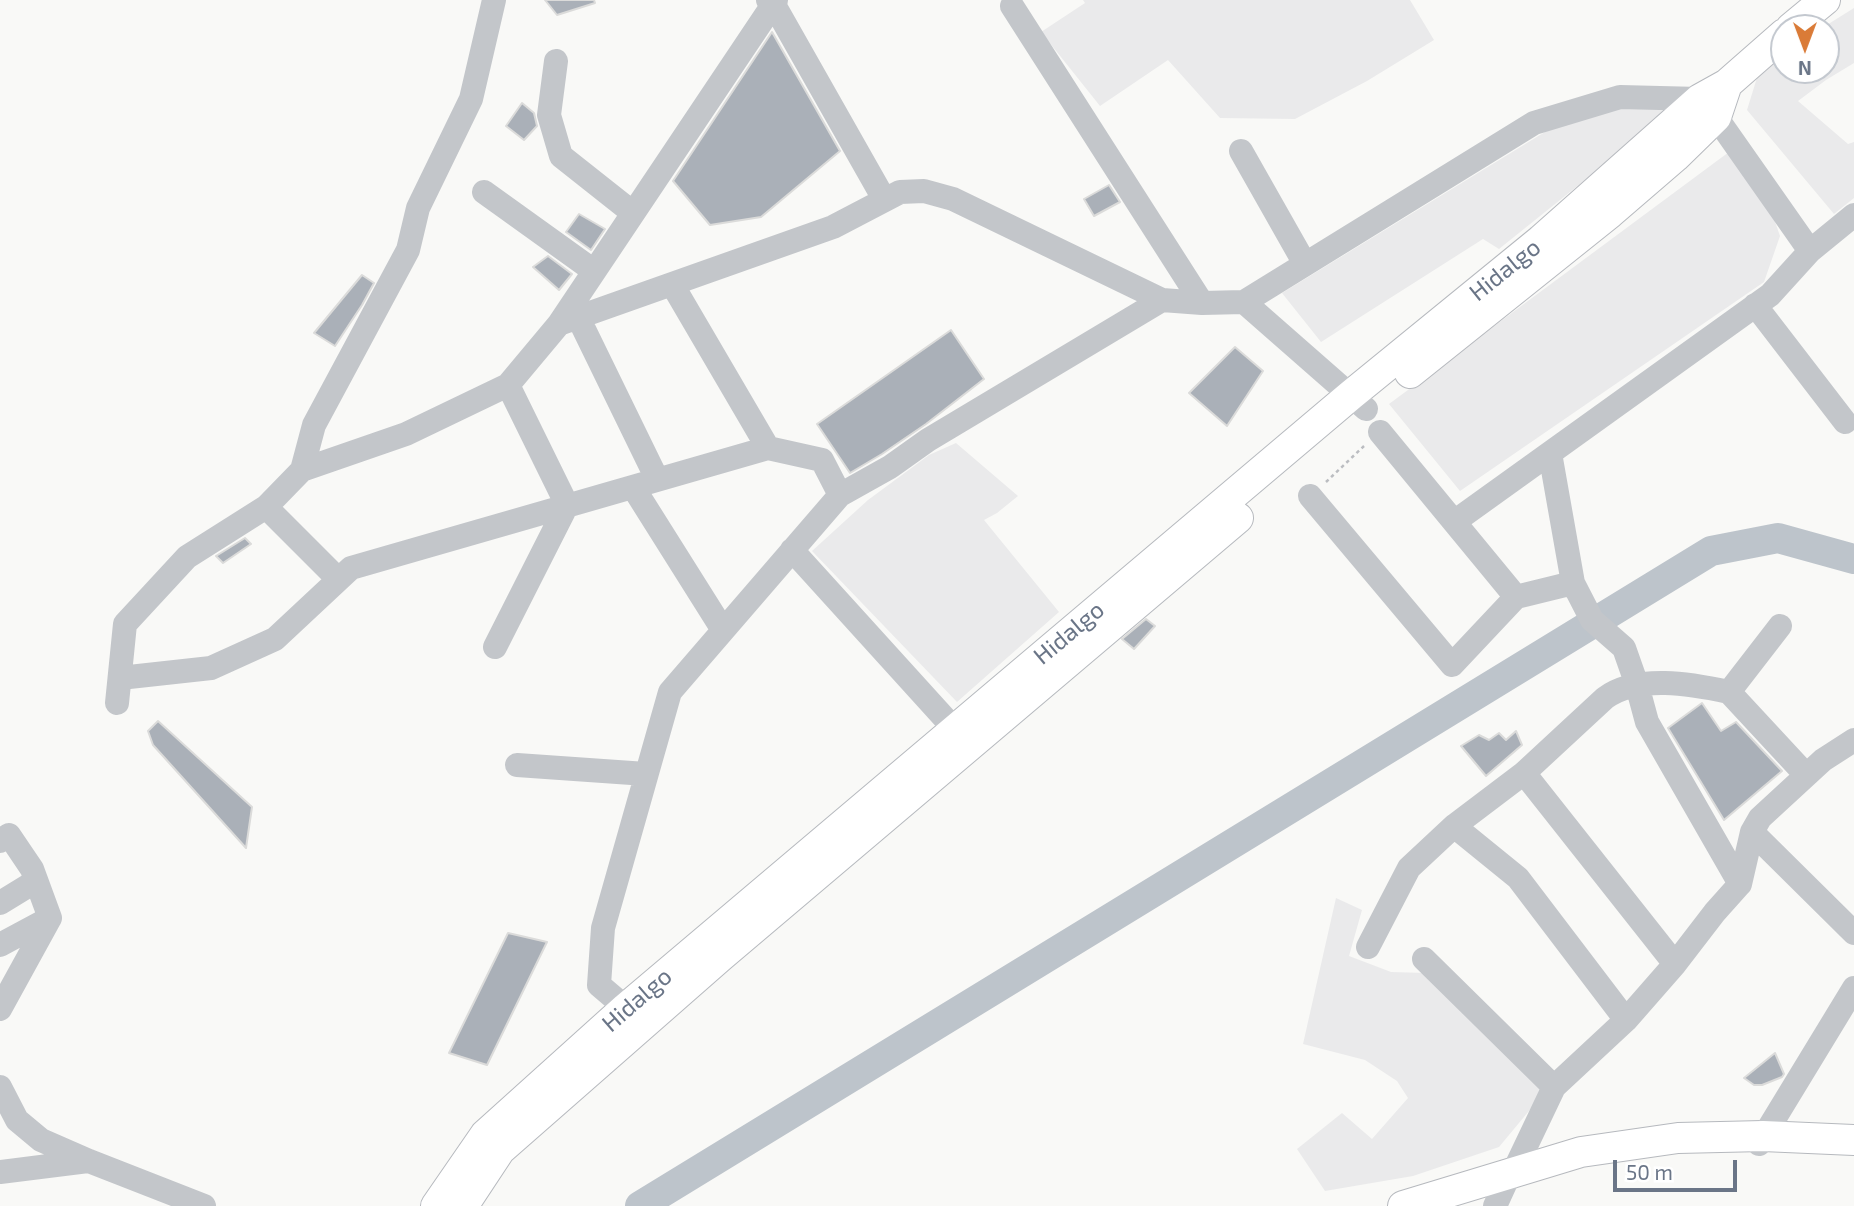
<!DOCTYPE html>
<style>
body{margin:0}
#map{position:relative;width:1854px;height:1206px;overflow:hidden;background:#f9f9f7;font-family:"Exo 2",sans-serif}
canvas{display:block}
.north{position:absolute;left:1770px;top:14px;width:70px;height:70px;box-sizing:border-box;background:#fff;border:2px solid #c3c8cf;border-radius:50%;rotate:180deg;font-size:19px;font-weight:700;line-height:28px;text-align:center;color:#6a7587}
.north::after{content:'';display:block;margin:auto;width:24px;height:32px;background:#da7b37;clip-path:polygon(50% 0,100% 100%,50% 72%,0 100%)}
.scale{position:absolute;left:1613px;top:1160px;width:124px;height:32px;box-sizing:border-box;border:4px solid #6a7587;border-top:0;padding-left:9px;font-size:21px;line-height:24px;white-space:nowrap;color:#6a7587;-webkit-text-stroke:5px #fff;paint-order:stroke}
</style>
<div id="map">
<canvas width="1854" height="1206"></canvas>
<div class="north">N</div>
<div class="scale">50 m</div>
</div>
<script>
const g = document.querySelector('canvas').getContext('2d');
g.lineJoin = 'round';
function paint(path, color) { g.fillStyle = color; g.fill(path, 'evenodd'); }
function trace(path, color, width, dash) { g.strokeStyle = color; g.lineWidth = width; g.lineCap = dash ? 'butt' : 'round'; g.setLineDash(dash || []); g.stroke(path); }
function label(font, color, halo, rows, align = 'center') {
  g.font = font + ' "Exo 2",sans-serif'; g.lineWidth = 7; g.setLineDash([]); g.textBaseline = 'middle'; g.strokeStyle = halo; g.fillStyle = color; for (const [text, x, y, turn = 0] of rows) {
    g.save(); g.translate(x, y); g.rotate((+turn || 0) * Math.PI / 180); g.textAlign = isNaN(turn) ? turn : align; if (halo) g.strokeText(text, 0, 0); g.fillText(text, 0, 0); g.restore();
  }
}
paint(new Path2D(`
 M1083,0h327l24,40 -67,41 -72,38 -75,-1 -52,-58 -68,46 -59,-74 44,-29z
 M1854,8v55l-28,17 -28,21 50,43 6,-2v56l-20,16 -87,-104 13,-42 24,-15v17h42v-42h-4z
 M1682,102l-183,147 -16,-10 -162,103 -39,-49 271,-166 54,-18z
 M1733,149l37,58 10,29 -16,46 -304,209 -71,-87z
 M956,443l62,53 -21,17 -13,7 75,92 -102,90 -145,-151 56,-51 61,-45z
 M1336,898l26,12 -13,46 42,16 35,1 122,115 -49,59 -86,29 -88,15 -28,-42 45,-36 30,26 36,-41 -11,-17 -32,-21 -62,-16z`), '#eaeaeb');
trace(new Path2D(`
 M640,1206l1071,-655 67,-13 76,21`), '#bdc4cb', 30);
const building = new Path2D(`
 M545,0h49l1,3 -38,12z
 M772,32l68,119 -79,66 -51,8 -37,-44z
 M522,103l12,10 3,13 -13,14 -18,-14z
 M1109,185l11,17 -26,14 -10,-17z
 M579,214l26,15 -14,21 -25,-18z
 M548,256l24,18 -13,16 -26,-23z
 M362,275l12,8 -12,22 -27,41 -21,-13z
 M951,330l33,49 -58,45 -44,30 -32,19 -33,-49z
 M1235,347l28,24 -36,55 -38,-33z
 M245,538l6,6 -28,19 -7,-7z
 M1146,619l9,7 -21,23 -12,-10z
 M1702,703l19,28 15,-9 46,49 -58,49 -56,-92z
 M158,721l94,86 -6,41 -93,-103 -5,-14z
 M1516,731l6,14 -36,31 -25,-30 18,-11 10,5 10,-7 7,7z
 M508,933l39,9 -60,123 -38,-12z
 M1775,1053l9,21 -2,3 -20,8h-8l-10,-7z`);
paint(building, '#aab0b8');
trace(building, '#dbdbda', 2);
const major = new Path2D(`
 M1791,28l34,-28
 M1410,373l200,-160 65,-56 41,-40 11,-33
 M436,1206l49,-71 141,-127 725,-613 190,-155 159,-141 27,-15 57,-50
 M463,1206l37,-56 220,-193 518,-439
 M1403,1206l178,-54 97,-14 85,-2 91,4`);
trace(major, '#b6b9be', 32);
trace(new Path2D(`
 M1326,482l38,-36`), '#bbbdc1', 2.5, [3.5, 3.5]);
trace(new Path2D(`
 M768,0l5,3 111,196
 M1012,6l190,297
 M556,61l-7,54 12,41 72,57
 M1241,151l64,113
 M484,192l110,79
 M672,284l96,164
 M1244,302l122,107
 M1755,305l90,117
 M578,317l79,162
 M559,324l274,-97 67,-35 24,-1 29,8 209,101 40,3 42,-1 290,-179 86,-26 80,2 16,18 94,134
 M1380,432l136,165
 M1550,453l23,130 19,37 32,28 13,37 10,37 93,162
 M302,470l12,-45 94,-175 10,-42 53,-109 23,-99
 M633,487l90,143
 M1310,496l142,169 64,-68 57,-14
 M266,507l72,72
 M1454,522l316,-227 40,-44 44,-36
 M792,550l176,194
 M495,647l72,-142 -59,-120
 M120,678l91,-10 64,-29 76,-71 417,-120 54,12 18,35
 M1729,692l77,83
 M117,703l8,-79 62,-67 79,-50 36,-37 104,-36 102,-49 51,-61 217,-324
 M517,765l129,9
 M1524,773l151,191
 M1454,826l64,52 108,142
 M1752,832l102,101
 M0,841l9,-6 23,34 18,49 -50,91
 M0,903l36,-22
 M0,945l50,-27
 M1368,947l41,-79 45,-42 70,-53 81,-75c32,-24 87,-14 124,-6l51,-66
 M1424,959l130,128
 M638,1022l-12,-14 -27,-23 4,-57 67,-236 170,-197 50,-28 38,-27 234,-140
 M0,1087l17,33 24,20 48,21 115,45
 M1759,1144l95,-156
 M0,1172l88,-11
 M1495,1206l11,-24 7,-9 41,-86 72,-67 49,-56 40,-52 25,-28 12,-52 8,-14 63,-58 31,-20`), '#c3c6ca', 24);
trace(major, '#fff', 30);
label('24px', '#6a7587', '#fff', [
 ["Hidalgo",1505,270,-39],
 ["Hidalgo",1069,633,-40],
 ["Hidalgo",637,1000,-41]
]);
</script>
